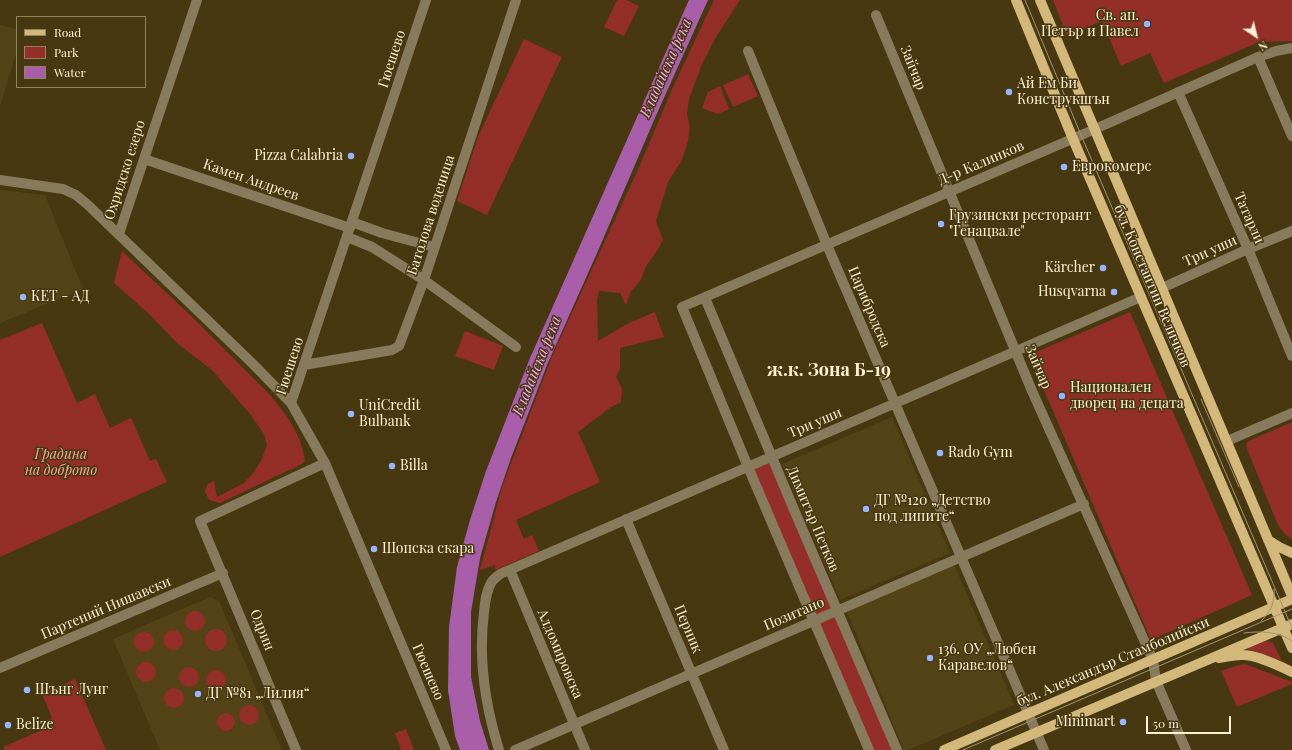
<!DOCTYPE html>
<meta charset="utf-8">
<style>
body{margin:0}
#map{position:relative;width:1292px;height:750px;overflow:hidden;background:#483811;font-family:"Playfair Display",serif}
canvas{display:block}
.legend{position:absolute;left:16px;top:16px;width:130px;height:72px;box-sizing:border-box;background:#483811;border:1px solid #918260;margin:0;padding:5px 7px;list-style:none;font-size:12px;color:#fff2d6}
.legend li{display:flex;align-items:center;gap:8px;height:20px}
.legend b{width:20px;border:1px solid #918260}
.north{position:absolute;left:1236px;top:16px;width:40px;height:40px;-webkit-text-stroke:3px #483811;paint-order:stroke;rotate:145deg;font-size:11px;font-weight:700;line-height:16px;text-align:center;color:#fff2d6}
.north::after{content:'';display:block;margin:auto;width:14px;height:18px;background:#fff2d6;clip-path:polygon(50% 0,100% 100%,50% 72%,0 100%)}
.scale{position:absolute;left:1146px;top:716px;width:85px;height:18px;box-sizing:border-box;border:2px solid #fff2d6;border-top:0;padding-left:5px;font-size:12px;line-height:14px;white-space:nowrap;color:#fff2d6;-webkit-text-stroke:3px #483811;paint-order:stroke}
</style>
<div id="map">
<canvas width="1292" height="750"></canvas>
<ul class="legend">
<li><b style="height:5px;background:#d2b87b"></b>Road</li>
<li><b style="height:11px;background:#942e29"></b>Park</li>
<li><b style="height:11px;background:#a95eaa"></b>Water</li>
</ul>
<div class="north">N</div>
<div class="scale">50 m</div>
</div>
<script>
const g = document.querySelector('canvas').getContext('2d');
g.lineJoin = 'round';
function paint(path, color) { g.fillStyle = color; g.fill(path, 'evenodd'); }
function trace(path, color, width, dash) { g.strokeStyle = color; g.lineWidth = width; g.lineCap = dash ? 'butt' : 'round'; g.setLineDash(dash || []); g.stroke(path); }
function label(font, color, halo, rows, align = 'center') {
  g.font = font + ' "Playfair Display",serif'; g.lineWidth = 3; g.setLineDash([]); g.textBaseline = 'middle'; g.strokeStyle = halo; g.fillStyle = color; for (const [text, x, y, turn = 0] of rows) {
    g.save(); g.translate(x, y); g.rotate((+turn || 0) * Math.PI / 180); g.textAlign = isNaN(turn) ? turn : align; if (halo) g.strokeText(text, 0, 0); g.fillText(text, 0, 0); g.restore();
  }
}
paint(new Path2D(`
 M0,25l17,4v22l-17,55z
 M0,190l45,5 38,94 -83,34z
 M892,417l58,136 -110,47 -58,-136z
 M954,564l60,141 -106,45h-4l-57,-138z
 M210,597l9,4 63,149h-122l-47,-111z`), '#544316');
paint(new Path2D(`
 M617,0h9l13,6 -15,30 -20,-9z
 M714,0h26l-24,37 -14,27 -13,35 -2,15 3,13 -2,14 -6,19 -14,22 -12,39 7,19 -5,9 -12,17 -5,14 -10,11 -5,14 -6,-12 -21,-2 -2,9 1,41 33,-19 24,-10 9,25 -44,11v21l-4,8 6,12 -1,13 -10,5 -33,25 22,50 -84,38 8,19 8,-4 7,16 -44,19v-5l-15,5 22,-83 51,-133 87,-189 33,-78z
 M1053,0h239v41l-33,1 -95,41 -14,-30 -29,13 -19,-45 -35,15z
 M524,39l38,18 -75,158 -30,-14 21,-64z
 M748,74l10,22 -25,11 -10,-22z
 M720,86l9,23 -11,5 -16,-6 6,-16z
 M122,251l67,63 81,81c16,18 32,41 35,66l-3,3 -82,39 -11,-3 -4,-9 3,-7 6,-3 3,16 27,-14 10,-11 8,-13 5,-14 -3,-11 -14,-20 -38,-44 -34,-26 -30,-31 -34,-30z
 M1130,312l122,283 -101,45 -122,-285z
 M42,323l35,80 18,-9 15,34 21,-10 19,43 6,-2 11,23 -167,75v-217z
 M465,331l38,15 -9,24 -39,-14z
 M1292,422v117c-7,-4 -11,-10 -15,-16l-31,-77 2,-5z
 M772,457l125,293h-28l-121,-283z
 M185 621a10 10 0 1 1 20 0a10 10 0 1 1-20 0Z
 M205 640a11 11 0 1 1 22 0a11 11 0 1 1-22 0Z
 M163 640a10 10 0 1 1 20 0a10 10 0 1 1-20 0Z
 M134 642a10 10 0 1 1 20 0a10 10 0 1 1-20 0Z
 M1267,641l6,2 9,18 -15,-6 -17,-5 -3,-1c5,-6 13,-7 20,-8z
 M136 672a10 10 0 1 1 20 0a10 10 0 1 1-20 0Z
 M1245,664l47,18v2l-55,23 -16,-36 18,-6z
 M179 677a10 10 0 1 1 20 0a10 10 0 1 1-20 0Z
 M206 680a10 10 0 1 1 20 0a10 10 0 1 1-20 0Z
 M75,679l31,71h-101l-2,-3 41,-18 -3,-6 11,-5 -10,-24z
 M164 698a10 10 0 1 1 20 0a10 10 0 1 1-20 0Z
 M239 715a10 10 0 1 1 20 0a10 10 0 1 1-20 0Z
 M217 722a9 9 0 1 1 18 0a9 9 0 1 1-18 0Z
 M406,729l8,21h-13l-6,-17z`), '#942e29');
paint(new Path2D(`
 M689,0h19l-50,111 -61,142 -50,112 -36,93 -15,44 -16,56 -9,54v65l9,44 9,29h-29l-5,-14 -7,-46 1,-63 8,-60 13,-47 16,-49 44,-113z`), '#a95eaa');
trace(new Path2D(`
 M876,15l156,376 121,269 3,21 30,69
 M748,51l79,194 217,505
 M1258,57l34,79
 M1178,92l70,157 44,107
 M144,159l206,69
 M0,180l63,9 13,6 12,10 165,159 38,39 34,60 121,287
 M352,222l30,11 52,14
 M119,234l78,-234
 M347,237l25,10 52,33 92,67
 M1162,288l86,-39 44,-18
 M705,298l90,214 102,238
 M304,365l88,-15 7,-4 25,-66 92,-280
 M291,403l135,-403
 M1227,441l65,-28
 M626,519l98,231
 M510,570l75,180
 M0,668l223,-95
 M296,750l-96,-229 125,-58
 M499,750c-14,-45 -21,-91 -15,-138 1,-10 2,-20 7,-29 2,-4 6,-6 9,-9l641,-277
 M515,750l569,-246
 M869,750l-121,-283 -66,-160 404,-174 172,-76 18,-6 16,-3`), '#877a5d', 10);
trace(new Path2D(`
 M1016,0l57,139 219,509
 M1040,0l252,596
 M1268,540l11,7 13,6
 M1219,658c7,-1 15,-3 22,-3 13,-1 39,11 51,17
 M944,750l348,-151
 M995,750l297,-126`), '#d2b87b', 10);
trace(new Path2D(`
 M1025,0l56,135 211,493
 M1201,399l38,88
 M1261,621c10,-9 14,-19 13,-32
 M1244,633c16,-2 34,-2 48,8
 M963,750l329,-141`), '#a29372', 1);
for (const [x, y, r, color] of [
 [1147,24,4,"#98b5fd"],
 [1009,92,4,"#98b5fd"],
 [351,156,4,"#98b5fd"],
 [1064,167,4,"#98b5fd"],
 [941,224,4,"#98b5fd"],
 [1103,268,4,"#98b5fd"],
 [1114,292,4,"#98b5fd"],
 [23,297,4,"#98b5fd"],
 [1062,396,4,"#98b5fd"],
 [351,414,4,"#98b5fd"],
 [940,453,4,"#98b5fd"],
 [392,466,4,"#98b5fd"],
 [866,509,4,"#98b5fd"],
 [374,549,4,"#98b5fd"],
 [930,658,4,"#98b5fd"],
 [27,690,4,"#98b5fd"],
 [198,694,4,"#98b5fd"],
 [1123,722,4,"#98b5fd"],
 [8,725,4,"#98b5fd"]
]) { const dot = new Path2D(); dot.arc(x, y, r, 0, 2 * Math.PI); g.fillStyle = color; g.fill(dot); trace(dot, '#483811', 1.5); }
label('14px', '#fff2d6', '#483811', [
 ["Св. ап.",1139,16,"right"],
 ["Петър и Павел",1139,32,"right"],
 ["Ай Ем Би",1017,84],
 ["Конструкшън",1017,100],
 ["Pizza Calabria",343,156,"right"],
 ["Еврокомерс",1072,167],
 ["Грузински ресторант",949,216],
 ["\"Генацвале\"",949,232],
 ["Kärcher",1095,268,"right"],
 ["Husqvarna",1106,292,"right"],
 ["КЕТ - АД",31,297],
 ["Национален",1070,388],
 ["дворец на децата",1070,404],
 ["UniCredit",359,406],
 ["Bulbank",359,422],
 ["Rado Gym",948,453],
 ["Billa",400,466],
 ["ДГ №120 „Детство",874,501],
 ["под липите“",874,517],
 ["Шопска скара",382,549],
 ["136. ОУ „Любен",938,650],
 ["Каравелов“",938,666],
 ["Шънг Лунг",35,690],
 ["ДГ №81 „Лилия“",206,694],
 ["Minimart",1115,722,"right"],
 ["Belize",16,725]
], 'left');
label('14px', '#fff2d6', '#483811', [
 ["Гюешево",392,59,-72],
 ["Зайчар",913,68,68],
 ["Д-р Калинков",981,163,-23],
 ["Охридско езеро",125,170,-72],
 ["Камен Андреев",251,180,19],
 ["Батолова воденица",431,215,-72],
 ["Татарли",1249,218,66],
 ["Три уши",1210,251,-24],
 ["бул. Константин Величков",1152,286,67],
 ["Царибродска",869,307,67],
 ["Гюешево",290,366,-72],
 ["Зайчар",1038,367,67],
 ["Три уши",815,423,-23],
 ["Димитър Петков",813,519,67],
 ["Партений Нишавски",106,608,-23],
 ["Позитано",794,614,-23],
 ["Перник",688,629,67],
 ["Одрин",262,630,68],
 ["Алдомировска",560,654,67],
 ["бул. Александър Стамболийски",1113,662,-23],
 ["Гюешево",428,672,67]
]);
label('italic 14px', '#faa69c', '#483811', [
 ["Градина",61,455],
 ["на доброто",61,471]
]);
label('italic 15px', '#f7a8f6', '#483811', [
 ["Владайска река",666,68,-66],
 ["Владайска река",537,366,-68]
]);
label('bold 18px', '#fff2d6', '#483811', [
 ["ж.к. Зона Б-19",829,370]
]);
</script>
